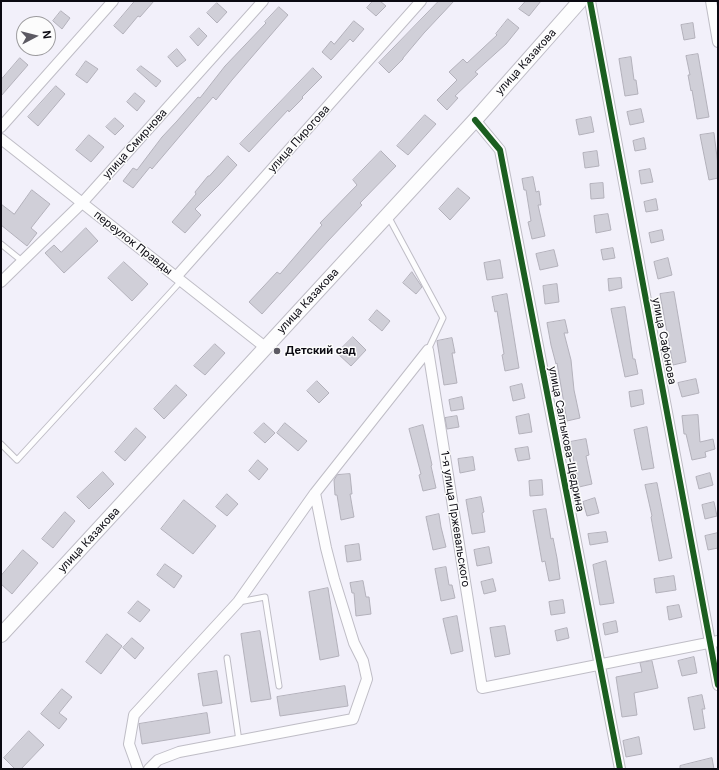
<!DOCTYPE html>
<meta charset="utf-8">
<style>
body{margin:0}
#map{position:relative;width:719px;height:770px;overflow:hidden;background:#f2f0fa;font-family:Inter,sans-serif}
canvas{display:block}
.frame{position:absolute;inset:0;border:2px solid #0b0a12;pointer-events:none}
.north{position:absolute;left:16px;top:16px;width:40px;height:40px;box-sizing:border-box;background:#fcfcfc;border:1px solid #9c9b9e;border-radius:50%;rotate:83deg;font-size:11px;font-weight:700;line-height:16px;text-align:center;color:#0b0a12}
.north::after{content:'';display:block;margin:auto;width:14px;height:18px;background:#5c5a63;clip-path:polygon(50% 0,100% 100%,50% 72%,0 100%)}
</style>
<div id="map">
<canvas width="719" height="770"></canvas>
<div class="frame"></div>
<div class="north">N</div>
</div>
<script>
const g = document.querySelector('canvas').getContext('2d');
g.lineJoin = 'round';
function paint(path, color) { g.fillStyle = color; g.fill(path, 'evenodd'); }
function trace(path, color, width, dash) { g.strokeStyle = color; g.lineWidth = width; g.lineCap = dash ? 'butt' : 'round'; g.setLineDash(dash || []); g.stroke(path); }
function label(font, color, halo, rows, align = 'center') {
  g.font = font + ' Inter,sans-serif'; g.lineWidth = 3; g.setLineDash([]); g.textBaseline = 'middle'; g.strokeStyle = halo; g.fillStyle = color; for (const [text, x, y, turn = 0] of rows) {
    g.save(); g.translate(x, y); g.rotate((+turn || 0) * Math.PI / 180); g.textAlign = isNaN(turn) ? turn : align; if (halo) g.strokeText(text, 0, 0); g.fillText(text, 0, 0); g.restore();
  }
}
const building = new Path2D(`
 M135,1h19l-14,16 -2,-1 -15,18 -9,-8z
 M373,1h7l6,5 -10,10 -9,-8z
 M439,1h15l-30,32 -21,25v1l-14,14 -10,-10z
 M526,1h15l-12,15 -10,-7z
 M217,3l10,9 -10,11 -10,-10z
 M279,7l9,8 -56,65 -16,20 -3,-3 -61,72 -2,-2 -17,21 -10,-7 10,-13 4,2 25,-33 15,-16 21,-24 2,1 25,-32 41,-43 -1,-1z
 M61,11l9,7 -8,11 -9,-8z
 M508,19l11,9 -13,16 -31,28 3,2 -23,22 3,2 -11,12 -10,-10 20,-20 -8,-8 14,-13 4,4 30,-28 -1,-1z
 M354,21l10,8 -11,13 -3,-3 -19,21 -9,-8 9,-11 3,3z
 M693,23l2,15 -11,2 -3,-15z
 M199,28l8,8 -9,10 -8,-9z
 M177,49l9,11 -9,7 -9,-10z
 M698,54l11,63 -12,2 -5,-29 -1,1 -3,-16h2l-4,-19z
 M631,57l3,23h2l2,14 -13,2 -6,-37z
 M20,58l8,7 -27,31v-16z
 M86,61l12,8 -11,14 -11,-8z
 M141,66l20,15 -5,6 -19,-17z
 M313,68l9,9 -20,20 1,1 -14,14 -1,-2 -39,42 -9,-8z
 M56,86l9,8 -27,32 -10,-9z
 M135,93l10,8 -8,10 -10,-9z
 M641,109l3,13 -14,3 -3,-13z
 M425,115l11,9 -28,31 -11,-9z
 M591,117l3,15 -15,3 -3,-15z
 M115,118l9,8 -9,9 -9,-8z
 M714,133l4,32v13l-9,2 -9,-45z
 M89,135l15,12 -13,15 -15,-12z
 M644,138l2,11 -11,2 -2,-10z
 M381,151l15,15 -36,37 2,2 -34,36 -66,73 -13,-12 28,-30 3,2 42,-49 -2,-2 37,-38 -4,-5z
 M597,151l2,15 -14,2 -2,-15z
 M228,156l9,9 -18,20 -24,24 6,6 -16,18 -13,-11 24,-28 -1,-2 13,-16h1z
 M650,169l3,13 -12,2 -2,-13z
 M533,177l3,15 3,-1 2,14h-3l7,31 -13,3 -4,-17 3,-1 -5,-31h-2l-2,-11z
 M603,183l1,15 -13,1 -1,-15z
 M458,188l12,10 -20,22 -11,-11z
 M32,190l18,14 -19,24 6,5 -10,13 -26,-21v-21l13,10z
 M656,199l2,11 -12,2 -2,-10z
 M608,214l3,16 -15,3 -2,-17z
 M86,228l12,13 -34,32 -19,-20 9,-8 7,7z
 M662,230l2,10 -13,3 -2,-10z
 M613,248l2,10 -12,2 -2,-10z
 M554,250l4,16 -18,4 -4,-16z
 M668,258l4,17 -14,4 -4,-17z
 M500,260l3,18 -16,2 -3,-17z
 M124,262l24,22 -16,17 -24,-23z
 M412,272l10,15 -6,7 -13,-11z
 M621,278l1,10 -13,3 -1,-12z
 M557,284l2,18 -14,2 -2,-18z
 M674,292l12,70 -13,3 -13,-71z
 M507,294l12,74 -14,3 -3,-16 2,-1 -7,-43 -2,1 -3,-15z
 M625,307l8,52h2l3,15 -13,3 -14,-68z
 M377,310l13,11 -8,10 -13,-11z
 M565,320l3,13h-4l7,27 3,30 6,28 -13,3 -10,-58 -1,1 -5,-19 -4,-22z
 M353,337l13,13 -15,16 -14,-13z
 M452,338l3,15h-3l5,30 -13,2 -7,-44z
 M215,344l10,9 -20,22 -11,-9z
 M696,379l3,14 -17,4 -4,-14z
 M317,381l12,12 -10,10 -12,-12z
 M522,384l3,14 -12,3 -3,-14z
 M176,385l11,10 -23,24 -10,-10z
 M642,390l2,14 -13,3 -2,-15z
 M462,397l2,12 -13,2 -2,-11z
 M529,414l3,18 -13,2 -3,-17z
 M698,415l2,27 13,-3 2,10 -10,3 1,5 -14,3 -6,-26h-2l-2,-18z
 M457,416l2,11 -12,2 -2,-11z
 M264,423l11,10 -10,10 -11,-10z
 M285,423l22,18 -9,10 -21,-18z
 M423,425l9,40 -1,1 5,22 -13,3 -4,-16 2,-1 -12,-45z
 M647,427l7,41 -12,2 -8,-40z
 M136,428l10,9 -21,24 -10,-9z
 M586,439l3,16 -3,1 6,28 -13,3 -9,-45z
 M528,447l2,12 -12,2 -3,-12z
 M473,457l2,13 -15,3 -2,-14z
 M258,460l10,9 -9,11 -10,-9z
 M103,472l11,12 -25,25 -12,-12z
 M710,473l3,12 -14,4 -3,-12z
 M350,474l2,20h-2l4,23 -13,3 -4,-25h-2l-1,-15 3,-5z
 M542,480l1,15 -13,1 -1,-15z
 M657,483l15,75 -13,3 -8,-44 1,-1 -7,-31z
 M227,494l11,10 -11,12 -11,-9z
 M481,497l3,15 -2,1 3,19 -13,2 -6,-34z
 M595,498l4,15 -12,3 -4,-14z
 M184,500l32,26 -23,28 -32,-25z
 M714,502l3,14 -12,3 -3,-14z
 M546,509l5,30 2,-1 4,20 3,21 -11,2 -4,-20 -3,1 -9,-51z
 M65,512l10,9 -22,27 -11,-9z
 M439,514l2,13 5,20 -13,3 -7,-33z
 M606,532l2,10 -18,3 -2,-11z
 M718,533v15l-10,2 -3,-14z
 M359,544l2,16 -14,2 -2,-16z
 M489,547l3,16 -15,3 -3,-16z
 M23,550l15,13 -26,31 -11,-10v-8z
 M606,561l8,42 -14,2 -7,-40z
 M165,564l17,12 -8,12 -17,-13z
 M446,567l3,18h3l3,13 -14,3 -6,-32z
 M674,576l2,14 -20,3 -2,-14z
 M493,579l3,12 -12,3 -3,-12z
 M363,581l3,16h3l2,17 -15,2 -2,-23h-2l-2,-10z
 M328,588l11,68 -19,4 -11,-68z
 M563,600l2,13 -14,2 -2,-13z
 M138,601l12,9 -10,12 -12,-9z
 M679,605l3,12 -13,3 -2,-13z
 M457,616l6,35 -12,3 -8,-35z
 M616,621l2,11 -13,3 -2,-11z
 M505,626l5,28 -15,3 -5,-29z
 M567,628l2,10 -12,3 -2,-10z
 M260,631l11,68 -20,3 -10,-68z
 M107,634l15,12 -21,28 -15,-12z
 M132,638l12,10 -9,11 -12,-11z
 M694,657l3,16 -15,3 -4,-15z
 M652,661l6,27 -24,5 3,22 -15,2 -6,-40 26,-5 -2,-9z
 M217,671l5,32 -19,3 -5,-32z
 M345,686l3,20 -68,10 -3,-19z
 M62,689l10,8 -13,16 8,6 -8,10 -18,-15z
 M702,695l3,14h-3l3,19 -11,2 -6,-32z
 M207,713l3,20 -68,11 -3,-20z
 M29,731l15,14 -23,24h-6l-11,-11z
 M639,737l3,17 -16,3 -3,-16z
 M712,758l2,11h-34v-3z`);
paint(building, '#d0cfd8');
trace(building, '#b3b1bb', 1);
const service = new Path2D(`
 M388,216l55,102 -15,32
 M1,244l21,17
 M1,444l16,16 164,-179
 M239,602l26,-5 14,89
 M227,658l12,83`);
const minor = new Path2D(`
 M590,1l128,684
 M711,1l7,41
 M475,120l25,30 120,619
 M1,127l112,-126
 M1,139l264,208
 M176,277l245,-276
 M1,282l81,-79 181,-202
 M428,350l54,338 236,-47
 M138,769l-9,-25 5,-29 104,-113 77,-109 113,-143
 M149,769l9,-9 21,-8 174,-33 14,-40 -4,-18 -9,-18 -20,-64 -8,-31 -11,-55`);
const secondary = new Path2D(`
 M1,635l474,-515 105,-119`);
trace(service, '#bfbdc6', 7);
trace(minor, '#bfbdc6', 12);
trace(secondary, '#bfbdc6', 16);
trace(service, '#fdfdfe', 5);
trace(minor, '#fdfdfe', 10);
trace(secondary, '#fdfdfe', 14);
trace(new Path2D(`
 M590,1l128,684
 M475,120l25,30 120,619`), '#1b5e20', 6);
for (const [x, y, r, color] of [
 [277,351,4,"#5c5a63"]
]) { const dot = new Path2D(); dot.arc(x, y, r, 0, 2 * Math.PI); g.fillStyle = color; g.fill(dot); trace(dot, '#fcfcfc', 1.5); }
label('11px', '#0b0a12', '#fcfcfc', [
 ["улица Казакова",526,62,-48],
 ["улица Пирогова",299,139,-48],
 ["улица Смирнова",135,144,-48],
 ["переулок Правды",133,243,38],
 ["улица Казакова",308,301,-47],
 ["улица Сафонова",664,341,79],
 ["улица Салтыкова-Щедрина",566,439,79],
 ["1-я улица Пржевальского",455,519,81],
 ["улица Казакова",89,540,-47]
]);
label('bold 11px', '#0b0a12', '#fcfcfc', [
 ["Детский сад",285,351]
], 'left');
</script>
